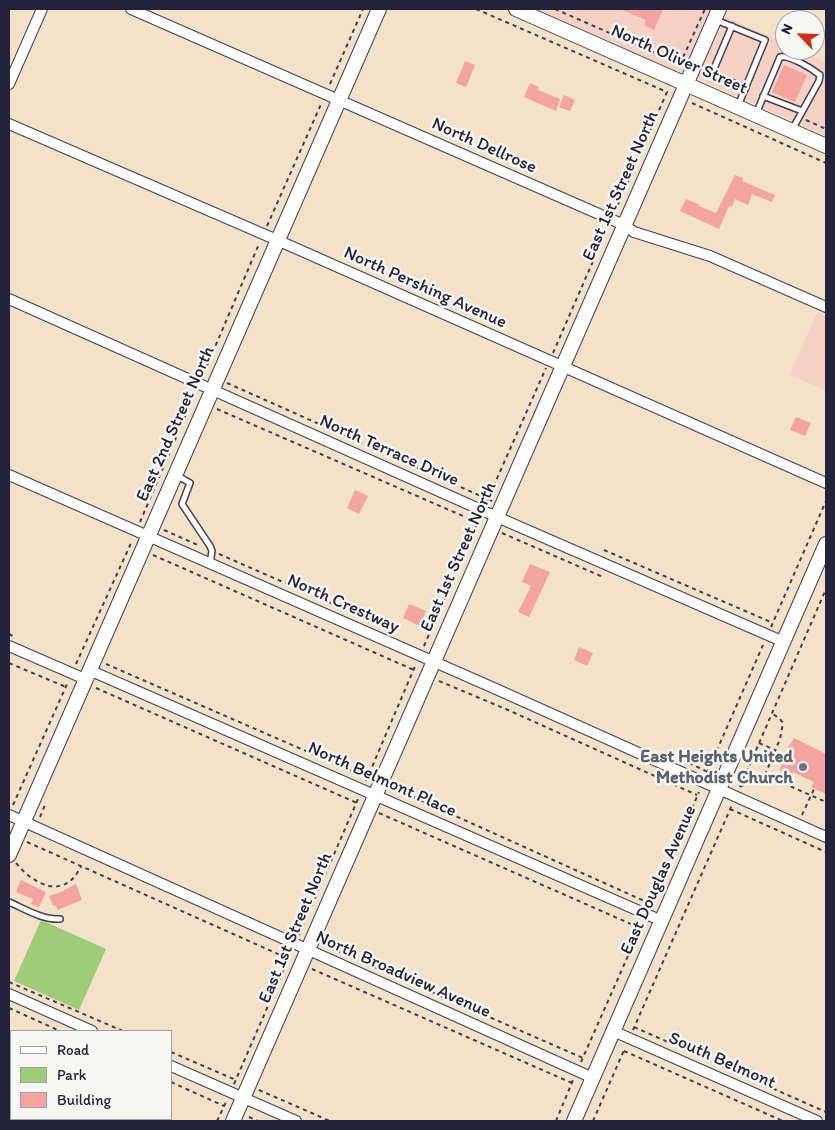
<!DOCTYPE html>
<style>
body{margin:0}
#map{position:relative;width:835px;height:1130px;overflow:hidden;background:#f3e1c8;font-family:Itim,sans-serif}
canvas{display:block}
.frame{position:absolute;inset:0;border:10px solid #22223b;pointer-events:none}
.legend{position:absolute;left:10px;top:1030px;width:162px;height:90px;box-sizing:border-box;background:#f6f6f2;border:1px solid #a1a1a9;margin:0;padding:6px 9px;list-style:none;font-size:15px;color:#22223b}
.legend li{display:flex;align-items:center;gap:10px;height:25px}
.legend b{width:25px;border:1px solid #a1a1a9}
.north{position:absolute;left:775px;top:10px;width:50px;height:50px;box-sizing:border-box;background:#f6f6f2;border:1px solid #a1a1a9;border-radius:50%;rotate:294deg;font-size:14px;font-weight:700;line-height:20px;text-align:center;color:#22223b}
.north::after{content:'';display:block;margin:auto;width:18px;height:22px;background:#c8321e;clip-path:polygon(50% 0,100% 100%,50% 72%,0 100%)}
</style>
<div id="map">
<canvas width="835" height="1130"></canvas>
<div class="frame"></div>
<ul class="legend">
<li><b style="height:6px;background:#fff"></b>Road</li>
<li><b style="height:14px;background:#9ecc79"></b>Park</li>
<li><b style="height:14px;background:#f4a49e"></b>Building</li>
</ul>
<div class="north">N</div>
</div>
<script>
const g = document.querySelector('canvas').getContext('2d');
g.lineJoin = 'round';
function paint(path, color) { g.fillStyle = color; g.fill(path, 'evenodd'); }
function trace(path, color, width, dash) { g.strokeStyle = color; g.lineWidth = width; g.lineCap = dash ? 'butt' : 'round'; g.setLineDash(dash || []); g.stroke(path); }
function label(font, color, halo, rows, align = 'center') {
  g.font = font + ' Itim,sans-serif'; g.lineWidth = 5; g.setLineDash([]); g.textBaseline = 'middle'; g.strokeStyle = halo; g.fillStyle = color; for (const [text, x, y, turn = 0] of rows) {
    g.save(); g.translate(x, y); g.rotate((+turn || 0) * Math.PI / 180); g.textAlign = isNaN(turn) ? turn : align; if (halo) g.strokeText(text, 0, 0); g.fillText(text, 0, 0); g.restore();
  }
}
paint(new Path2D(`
 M534,9h179l-25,57 -5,5h-4l-7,-1z
 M726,17l59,26v7h14l27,12v74l-127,-57 -1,-4z
 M817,312l9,4v75l-36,-16z`), '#f6d2c5');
paint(new Path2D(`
 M41,920l65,29 -27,61 -65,-29z`), '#9ecc79');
paint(new Path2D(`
 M620,9h43l-9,21 -10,-5 2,-5z
 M465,61l10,4 -9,22 -10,-4z
 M784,65l23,10 -12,27 -23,-10z
 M530,83l9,4 -1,3 22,9 -4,12 -32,-14z
 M564,95l11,5 -5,11 -11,-4z
 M735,175l8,3 -1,3 33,14 -3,7 -20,-8 -4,11 -13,-6 -3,8 -3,-1 -10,23 -39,-18 6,-12 14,6 -1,1 17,7z
 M796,417l15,6 -6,13 -15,-6z
 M355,490l13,6 -9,18 -12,-6z
 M530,564l20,8 -21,45 -11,-5 13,-26 -9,-4z
 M409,604l17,7 -6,15 -17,-8z
 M579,647l14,6 -6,13 -13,-6z
 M794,738l32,16v40l-15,-7 3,-5 -21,-10 -1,3 -2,-1 -2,5 -9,-4 2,-5h-1l1,-5 8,-19z
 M21,880l25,12 -7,15 -8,-3 2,-5 -17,-7z
 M76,884l6,16 -24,10 -3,-5 -2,1 -4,-10 15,-5v-1z`), '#f4a49e');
const lane = new Path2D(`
 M716,20l49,20 -27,66
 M732,26l-19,45 1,4 32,13
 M763,96l39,15
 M756,114l24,-57c10,-2 31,11 40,18l-1,6 -27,49
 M176,475l14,8 -8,21 28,42 2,5 -2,13
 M9,902c16,7 33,18 51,17`);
const street = new Path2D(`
 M131,9l493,216 10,7 76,24 116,51
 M9,84l33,-75
 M9,124l268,116 549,243
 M9,299l488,218 287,125
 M9,475l487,214 330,148
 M9,646l76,33
 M89,670l573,251
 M9,815l584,263
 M9,994l83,37
 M613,1031l204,90
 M171,1066l125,55`);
const secondary = new Path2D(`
 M516,9l310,137
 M9,855l370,-846
 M233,1121l486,-1112
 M574,1121l252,-577`);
trace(lane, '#413f50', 8);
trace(street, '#413f50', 12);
trace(secondary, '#413f50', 16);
trace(new Path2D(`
 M476,9l191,83 -52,119
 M555,9l125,55 25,-55
 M330,84l33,-75
 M692,103l134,60
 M806,120l20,9
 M267,226l55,-124
 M553,353l54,-124
 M203,375l56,-131
 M227,383l265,118
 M217,409l262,114
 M487,501l59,-133
 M140,522l55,-129
 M164,530l36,16
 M502,533l101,44
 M604,550l169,73
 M219,554l144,63
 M153,555l261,115
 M771,627l55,-126
 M9,634l6,3
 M424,646l55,-127
 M9,663l57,24
 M76,664l56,-123
 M106,664l262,114
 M439,681l69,29 189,85
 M96,688l261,115
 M759,743l16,7
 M689,763l19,9
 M707,773l56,-128
 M765,775l15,-36 3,-16 -3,-4 -7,-5
 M366,781l50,-117
 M391,787l260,117
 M740,787l86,-198
 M740,787l15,-9 10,-3 61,27
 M13,805l55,-123
 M730,809l96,43
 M379,813l261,115
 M802,815l12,-26
 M40,817l5,-12
 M27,842l260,116
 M16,863c18,22 49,38 65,3
 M651,904l48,-112
 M299,935l59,-136
 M322,944l261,114
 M312,969l260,114
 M9,982l114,49
 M9,1008l51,23
 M634,1027l192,85
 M633,1030l99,-225
 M624,1051l159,70
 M171,1052l65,28
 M581,1062l62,-140
 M171,1082l53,24
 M234,1084l57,-131
 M259,1090l71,31
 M249,1117l9,4
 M217,1121l9,-19
 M556,1121l17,-41
 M593,1121l32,-73`), '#413f50', 2, [4, 4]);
trace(lane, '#fff', 5);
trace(street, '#fff', 10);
trace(secondary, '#fff', 14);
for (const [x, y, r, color] of [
 [803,767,5,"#6b7280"]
]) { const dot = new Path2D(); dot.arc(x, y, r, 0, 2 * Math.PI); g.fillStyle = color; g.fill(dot); trace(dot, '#f6f6f2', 2); }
label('18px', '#22223b', '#f6f6f2', [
 ["North Oliver Street",679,60,24],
 ["North Dellrose",484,146,24],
 ["East 1st Street North",621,186,-66],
 ["North Pershing Avenue",425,288,24],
 ["East 2nd Street North",176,424,-66],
 ["North Terrace Drive",389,451,24],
 ["East 1st Street North",459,557,-66],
 ["North Crestway",343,604,24],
 ["North Belmont Place",382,780,24],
 ["East Douglas Avenue",659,880,-66],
 ["East 1st Street North",296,928,-67],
 ["North Broadview Avenue",403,975,24],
 ["South Belmont",722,1061,24]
]);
label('bold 18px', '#5b616d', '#f6f6f2', [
 ["East Heights United",793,757],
 ["Methodist Church",793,778]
], 'right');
</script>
